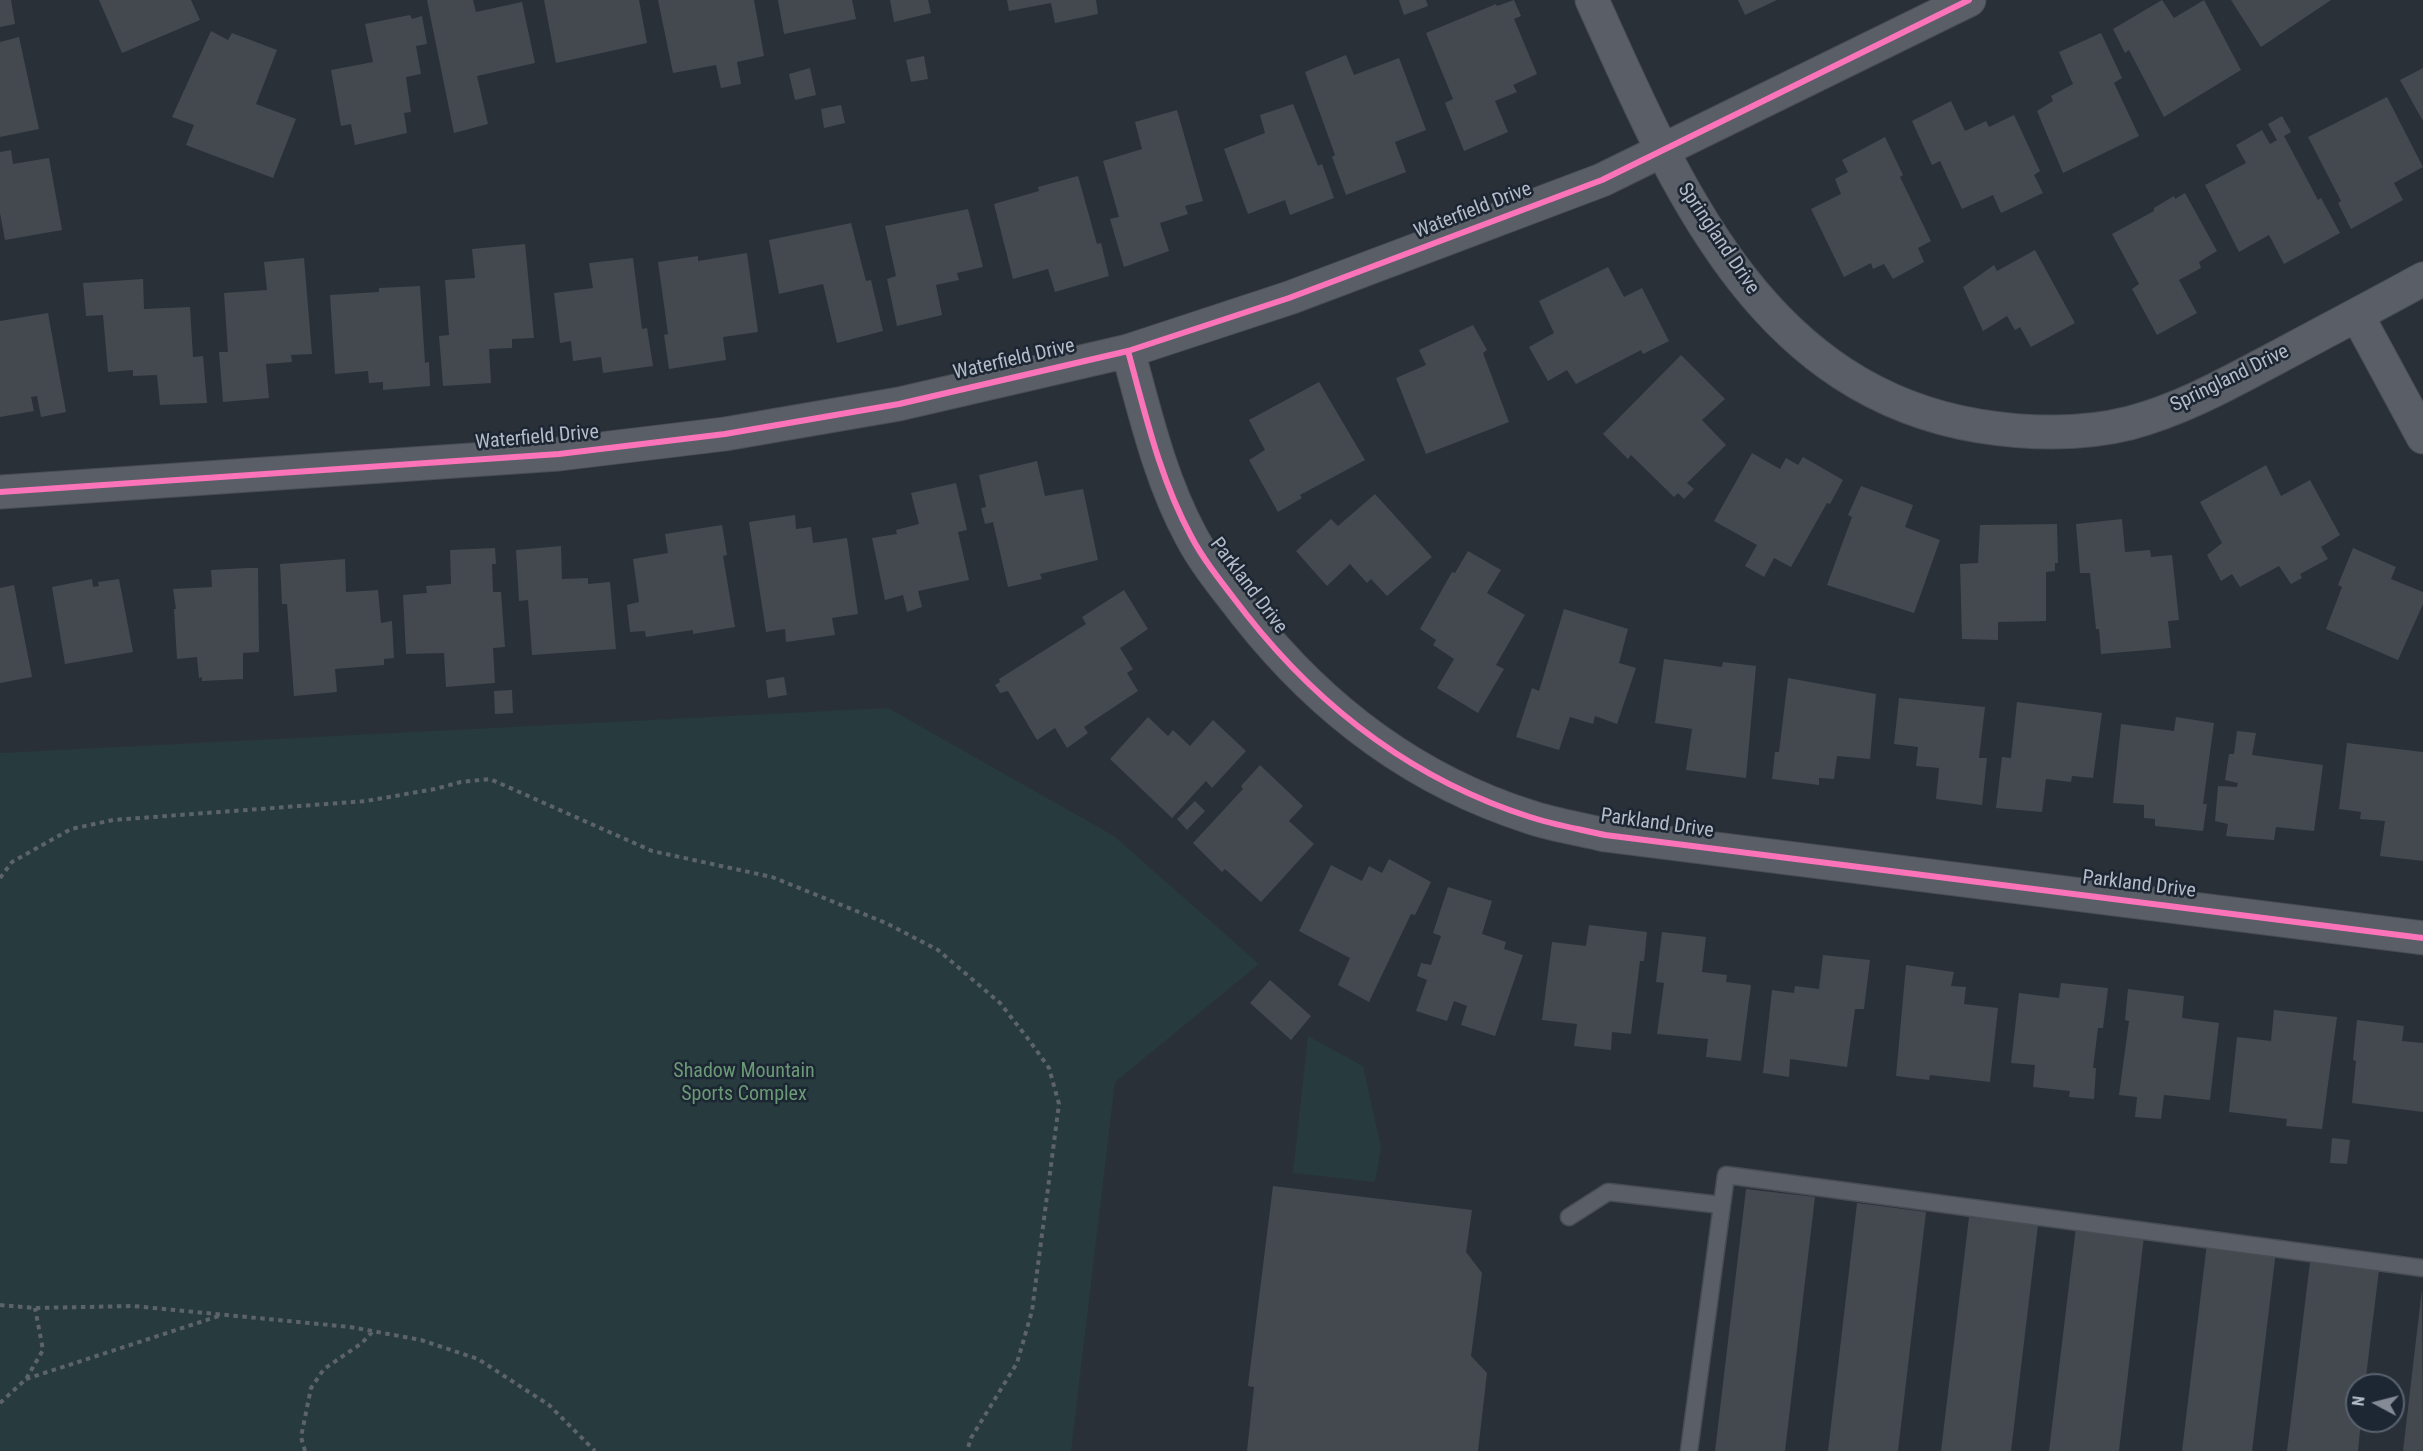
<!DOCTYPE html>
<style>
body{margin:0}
#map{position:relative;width:2423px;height:1451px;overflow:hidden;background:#2a3038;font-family:"Roboto Condensed",sans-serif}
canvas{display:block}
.north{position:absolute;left:2345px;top:1373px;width:60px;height:60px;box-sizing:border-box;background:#1d2633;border:2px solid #59626f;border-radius:50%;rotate:277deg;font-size:16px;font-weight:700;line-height:24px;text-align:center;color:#b4bcc9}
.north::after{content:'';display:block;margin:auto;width:21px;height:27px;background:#848b96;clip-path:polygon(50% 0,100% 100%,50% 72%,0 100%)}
</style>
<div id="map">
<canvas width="2423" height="1451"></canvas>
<div class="north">N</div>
</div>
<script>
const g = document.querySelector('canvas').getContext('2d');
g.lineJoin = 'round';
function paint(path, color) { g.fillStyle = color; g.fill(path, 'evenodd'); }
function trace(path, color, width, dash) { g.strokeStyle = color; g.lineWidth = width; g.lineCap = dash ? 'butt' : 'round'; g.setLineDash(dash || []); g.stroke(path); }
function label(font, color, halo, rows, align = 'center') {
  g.font = font + ' "Roboto Condensed",sans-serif'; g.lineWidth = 5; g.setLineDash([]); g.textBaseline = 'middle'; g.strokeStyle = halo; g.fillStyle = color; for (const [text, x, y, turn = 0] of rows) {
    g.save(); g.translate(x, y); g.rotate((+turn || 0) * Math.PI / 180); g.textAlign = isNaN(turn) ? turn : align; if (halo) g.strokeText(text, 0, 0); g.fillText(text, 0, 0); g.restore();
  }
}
paint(new Path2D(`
 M888,708l226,128 145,128 -144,118 -44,369h-1071v-698z
 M1308,1036l55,30 18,81 -6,35 -82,-9z`), '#273a3e');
paint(new Path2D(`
 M0,0h11l4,24 -15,3z
 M99,0h92l9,20 -78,33z
 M427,0h46l3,12 46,-10 13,61 -58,13 11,48 -34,9z
 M544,0h95l8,43 -91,20z
 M658,0h96l10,56 -27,6 4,22 -20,4 -5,-23 -43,8z
 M778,0h74l4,19 -72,15z
 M890,0h38l3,13 -37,9z
 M1007,0h89l2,14 -43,9 -4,-20 -42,8z
 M1399,0h27l2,6 -24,9z
 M1514,0l7,16 -7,3 23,55 -24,11 4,7 -22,9 13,31 -44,19 -19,-48 8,-4 -27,-66 70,-29 1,2z
 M1738,0h39l-32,15z
 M2162,0l12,18 30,-18 37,70 -77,47 -35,-67 -4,3 -12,-24z
 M2231,0h100l-70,47z
 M410,15l2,4 10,-3 5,28 -11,2 5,28 -15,3 5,35 -7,1 3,20 -52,12 -4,-21 -10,2 -10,-56 42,-8 -8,-38z
 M211,31l17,9 4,-7 45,17 -21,54 40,15 -23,59 -87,-33 8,-20 -22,-8z
 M2101,33l21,45 -8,5 25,53 -76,37 -26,-62 16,-10 -2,-5 22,-12 -14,-32z
 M19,37l20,92 -39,8v-95z
 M1346,55l8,20 45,-17 27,72 -31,12 11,30 -60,23 -14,-38 3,-2 -30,-83z
 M924,56l4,23 -17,3 -5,-22z
 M810,68l6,27 -21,5 -6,-26z
 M2423,68v53l-23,-41z
 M2387,97l36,70 -29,16 9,17 -52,29 -13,-26 3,-2 -33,-64z
 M1951,101l14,30 21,-10 3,6 25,-12 26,56 -6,4 9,18 -42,20 -8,-18 -31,14 -22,-48 -8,4 -20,-44z
 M1293,104l25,62 4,-2 12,34 -44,17 -5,-15 -37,14 -24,-65 41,-16 -5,-18z
 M841,105l4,18 -21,5 -3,-19z
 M1177,110l26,91 -18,5 3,8 -28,9 9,28 -45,16 -14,-48 9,-2 -16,-56 39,-12 -7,-27z
 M2282,116l9,16 -7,4 34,64 3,-2 19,35 -56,31 -15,-29 -30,17 -34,-67 41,-22 -10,-18 26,-15 8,14 7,-4 -9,-16z
 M1885,137l18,38 -3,2 31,64 -13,7 6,14 -31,17 -9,-15 -11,5 -2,-6 -27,14 -33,-68 30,-15 -6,-15 13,-7 -6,-12z
 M11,150l2,14 36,-6 13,72 -57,10 -5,-27v-61z
 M1078,176l19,68 4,-1 8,33 -54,16 -7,-23 -35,10 -19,-75 45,-13 -1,-4z
 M2185,193l32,58 -18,11 2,6 -22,12 18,33 -40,22 -25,-46 7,-5 -27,-50 42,-23v-3l20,-12 1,3z
 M968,209l15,58 -26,6 2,7 -23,5 6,30 -45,11 -10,-47 9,-3 -11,-50z
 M851,223l15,58 5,-1 12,51 -46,12 -14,-59 -44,10 -10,-54z
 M525,244l9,94 -22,1v9l-23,1 2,34 -48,3 -4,-50 10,-1 -4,-55 30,-2 -3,-29z
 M2035,250l40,73 -44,24 -11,-20 -5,3 -8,-14 -24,15 -20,-44 31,-22 3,6z
 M747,253l11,79 -35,5 3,23 -57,9 -5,-34 4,-1 -10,-72 40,-6v5z
 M304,258l8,96 -21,1 1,7 -26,2 3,34 -46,4 -4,-50h9l-4,-59 43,-3 -3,-28z
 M633,258l9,71 5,-1 6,38 -50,7 -2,-16 -28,4 -2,-20 -11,2 -6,-50 39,-5 -4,-25z
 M1608,267l16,30 18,-9 27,53 -26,13 -2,-4 -65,34 -9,-14 -19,11 -19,-34 25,-14 -15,-32z
 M143,279l1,30 46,-2 3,50 10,-1 4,47 -47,2 -3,-30 -24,1v-6l-25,2 -5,-57 -17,1 -3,-33z
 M420,286l5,77 4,-1 1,24 -47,4v-8l-14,1 -1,-12 -33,3 -5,-79 49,-3v-4z
 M48,313l18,99 -25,5 -4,-21 -6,1 3,14 -34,6v-96z
 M1473,325l14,25 -4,3 26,69 -83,32 -30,-76 30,-13 -7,-15z
 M1681,355l44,44 -23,21 24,25 -39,38 7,6 -10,10 -6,-6 -4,4 -43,-42 -3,4 -25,-25z
 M1319,382l46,78 -65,35 2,3 -24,14 -29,-52 16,-10 -16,-30z
 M1752,453l28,16 6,-11 12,7 5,-8 40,23 -13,24 -3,-1 -36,64 -17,-9 -10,19 -19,-11 12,-21 -43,-24z
 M1037,461l8,35 38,-7 15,71 -58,14 2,5 -34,8 -15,-65 -8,2 -4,-16 5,-1 -7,-32z
 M2266,465l15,31 29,-16 30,55 -19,12 7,12 -28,15 2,4 -11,6 -12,-18 -39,21 -8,-13 -11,7 -14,-26 15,-12 -22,-41z
 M956,483l11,47 -9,2 11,48 -51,11 4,16 -15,5 -4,-17 -18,5 -13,-62 25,-4 -1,-4 23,-6 -8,-31z
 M1861,486l52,19 -8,22 35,13 -26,73 -87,-28 25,-68 -4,-2z
 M1375,494l57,63 -45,39 -16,-17 -4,4 -17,-19 -23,22 -31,-35 35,-32 7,7z
 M795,515l1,14 15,-2 2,16 34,-5 11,76 -26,4 3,17 -49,7 -1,-13 -19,3 -17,-110z
 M2122,519l3,33 25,-2 1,7 21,-2 7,65 -11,1 3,27 -70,6 -2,-25h-3l-6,-56h-10l-4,-49z
 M2057,524l1,39h-3v8l-9,1v49l-48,1v18l-36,-1 -2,-75 18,-1 2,-38z
 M722,525l5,30 -4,1 12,71 -42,7v-4l-47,7 -1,-6 -15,1 -3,-27 12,-3 -6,-43 35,-6 -3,-19z
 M561,546l1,33 26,-1v6l22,-2 6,67 -84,6 -4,-55 -9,1 -3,-51z
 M495,548l1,16h-4l1,28h8l4,55 -12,1 2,35 -49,4 -2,-34 -38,1 -3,-59 24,-2 -1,-7 25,-2 -1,-34z
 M2353,548l43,19 -5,12 32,13v12l-25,56 -72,-31 16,-42 -4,-2z
 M1468,551l33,19 -14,23 38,22 -29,50 8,4 -26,44 -41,-25 17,-29 -21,-14 3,-5 -16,-11 32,-57 3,1z
 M345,559l1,33 32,-2 3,33 11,-2 2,37 -10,1v6l-49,4 2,23 -43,4 -7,-92h-5l-2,-40z
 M248,568h10l1,84 -16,1v26l-41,2v-4l-3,1 -2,-21 -20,2 -3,-50h2l-3,-20 39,-2 -1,-17z
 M92,579l1,8 6,-1 -1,-4 21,-3 14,73 -68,12 -13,-77z
 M14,585l18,92 -32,6v-95z
 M1124,590l24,39 -28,19 13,21 -6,4 11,18 -54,36 4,6 -21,15 -12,-20 -18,12 -29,-49 -8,2 -5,-8 5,-3 -1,-3 87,-55 -4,-7z
 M1564,609l64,20 -9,34 17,5 -19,56 -22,-8 -2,8 -23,-7 -11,33 -43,-13 16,-49 7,3z
 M1664,659l58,8 1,-5 33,4 -10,112 -60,-8 6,-41 -37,-6z
 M784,677l3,18 -19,3 -2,-18z
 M1788,678l88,16 -6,65 -33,-3 -3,23 -15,-1v7l-47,-6 3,-27h4z
 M512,690l1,23 -18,1 -1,-23z
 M1899,698l86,9 -6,51h8l-5,47 -46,-6 3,-31 -23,-2 2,-19 -24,-3z
 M2017,702l85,11 -9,65 -21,-2 -1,6 -25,-3 -4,33 -46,-4 6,-51 9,1z
 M1148,717l20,19 5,-6 17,16 23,-26 33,31 -34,37 -6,-7 -34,37 -62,-59z
 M2176,717l38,6 -11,81h4l-4,27 -48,-5v-7l-11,-1v-13l-31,-2 8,-79 53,7z
 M2237,731l19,2 -4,22 71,10 -9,66 -38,-4 -2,13 -38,-3 -10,-1 2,-12 -13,-3 3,-35 19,1 1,-4 -13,-3 4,-26h5z
 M2347,743l76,9v109l-43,-5 5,-35 -25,-2 1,-7 -22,-3z
 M1260,765l43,41 -14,15 25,23 -53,58 -36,-33 -3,3 -29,-29 50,-54 -2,-3z
 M1195,801l10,10 -18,19 -10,-11z
 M1389,859l42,23 -16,33 -4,-1 -42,88 -31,-17 12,-27 -51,-27 32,-66 31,16 7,-15 13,7z
 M1448,887l44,14 -10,33 24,8 -2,7 19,6 -28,81 -34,-11 6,-19 -13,-5 -7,20 -31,-10 11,-31 -10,-4 4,-13 10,2 10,-29 -8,-3z
 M1589,925l58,7 -3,29h-4l-9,73 -19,-2 -1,18 -37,-4 3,-22 -35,-4 10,-78 34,4z
 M1662,932l44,5 -4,35 25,3 -1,7 25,3 -10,76 -35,-4 2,-18 -51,-5 7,-51 -8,-1z
 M1823,955l47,5 -6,49h-9l-8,58 -57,-8 -1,18 -26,-4 9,-83 22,3 1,-7 24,3z
 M1906,965l48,7 -3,14 15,1 -2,17 34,4 -8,74 -60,-7 -1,5 -33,-4z
 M1270,980l41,36 -20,24 -41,-37z
 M2061,983l47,5 -5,40h-5l-5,40h3l-2,31 -25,-2 1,-6 -37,-4 2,-22 -24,-2 8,-70 40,5z
 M2128,989l56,7 -2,22 37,5 -9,77 -46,-5 -3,24 -26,-2 2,-20 -18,-2 10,-74 -4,-1z
 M2274,1010l63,7 -15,112 -36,-3 1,-7 -58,-7 8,-75 34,4z
 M2357,1020l47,6 -2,15 21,2v69l-71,-9 4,-42 -3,-1z
 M2332,1138l18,2 -3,24 -17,-1z
 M1273,1186l199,24 -6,42 16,21 -11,83 16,17 -9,78h-231l7,-64 -6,-1z
 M1746,1189l69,8 -30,254h-70z
 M1857,1203l69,9 -28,239h-70z
 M1969,1217l69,8 -27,226h-70z
 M2076,1227l68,9 -25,215h-70z
 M2207,1243l69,8 -24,200h-70z
 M2310,1262l69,8 -14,115h-8v36h4l-3,30h-71z
 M2422,1289l1,162h-20z`), '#444950');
const service = new Path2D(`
 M1569,1217l39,-25 113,13
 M1689,1451l37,-276 697,93`);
const minor = new Path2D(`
 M1592,0c82,181 165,389 387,426 50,8 103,9 151,-3 52,-14 97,-39 144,-64 50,-27 100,-53 149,-80
 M2357,315l66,122
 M1128,351c17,62 32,128 63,185 14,27 36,53 55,78 74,94 168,166 284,203 24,8 50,12 75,18l818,103
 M0,492l559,-38 166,-20 174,-30 229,-53 161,-53 313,-118 367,-180`);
trace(service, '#484c53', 19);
trace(minor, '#484c53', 35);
trace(new Path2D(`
 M0,878l12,-16 59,-33 42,-9 253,-19 69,-12 26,-7 29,-3 162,72 120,26 114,46 52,27 62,53 29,37 20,28 10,36 -27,207 -15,52 -46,75 -4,13
 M0,1305l35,3 98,-2 217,21 71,13 57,19 71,46 46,46
 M26,1379l196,-64
 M0,1403l26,-24 17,-29 -8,-42
 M305,1451l-4,-14 10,-49 13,-19 38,-26 11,-12`), '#5d636a', 4, [4.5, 4.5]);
trace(service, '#5a5e66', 16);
trace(minor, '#5a5e66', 33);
trace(new Path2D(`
 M1128,351c17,62 32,128 63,185 14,27 36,53 55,78 74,94 168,166 284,203 24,8 50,12 75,18l818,103
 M0,492l559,-38 166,-20 174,-30 229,-53 161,-53 313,-118 367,-180`), '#fb73b8', 6);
label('20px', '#b4bcc9', '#1d2633', [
 ["Waterfield Drive",1473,211,-21],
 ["Springland Drive",1718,239,56],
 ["Waterfield Drive",1014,360,-13],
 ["Springland Drive",2230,379,-26],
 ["Waterfield Drive",537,438,-5],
 ["Parkland Drive",1248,586,53],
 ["Parkland Drive",1657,824,8],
 ["Parkland Drive",2139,885,7]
]);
label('20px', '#6b9a76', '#1d2633', [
 ["Shadow Mountain",744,1072],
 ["Sports Complex",744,1095]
]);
</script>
